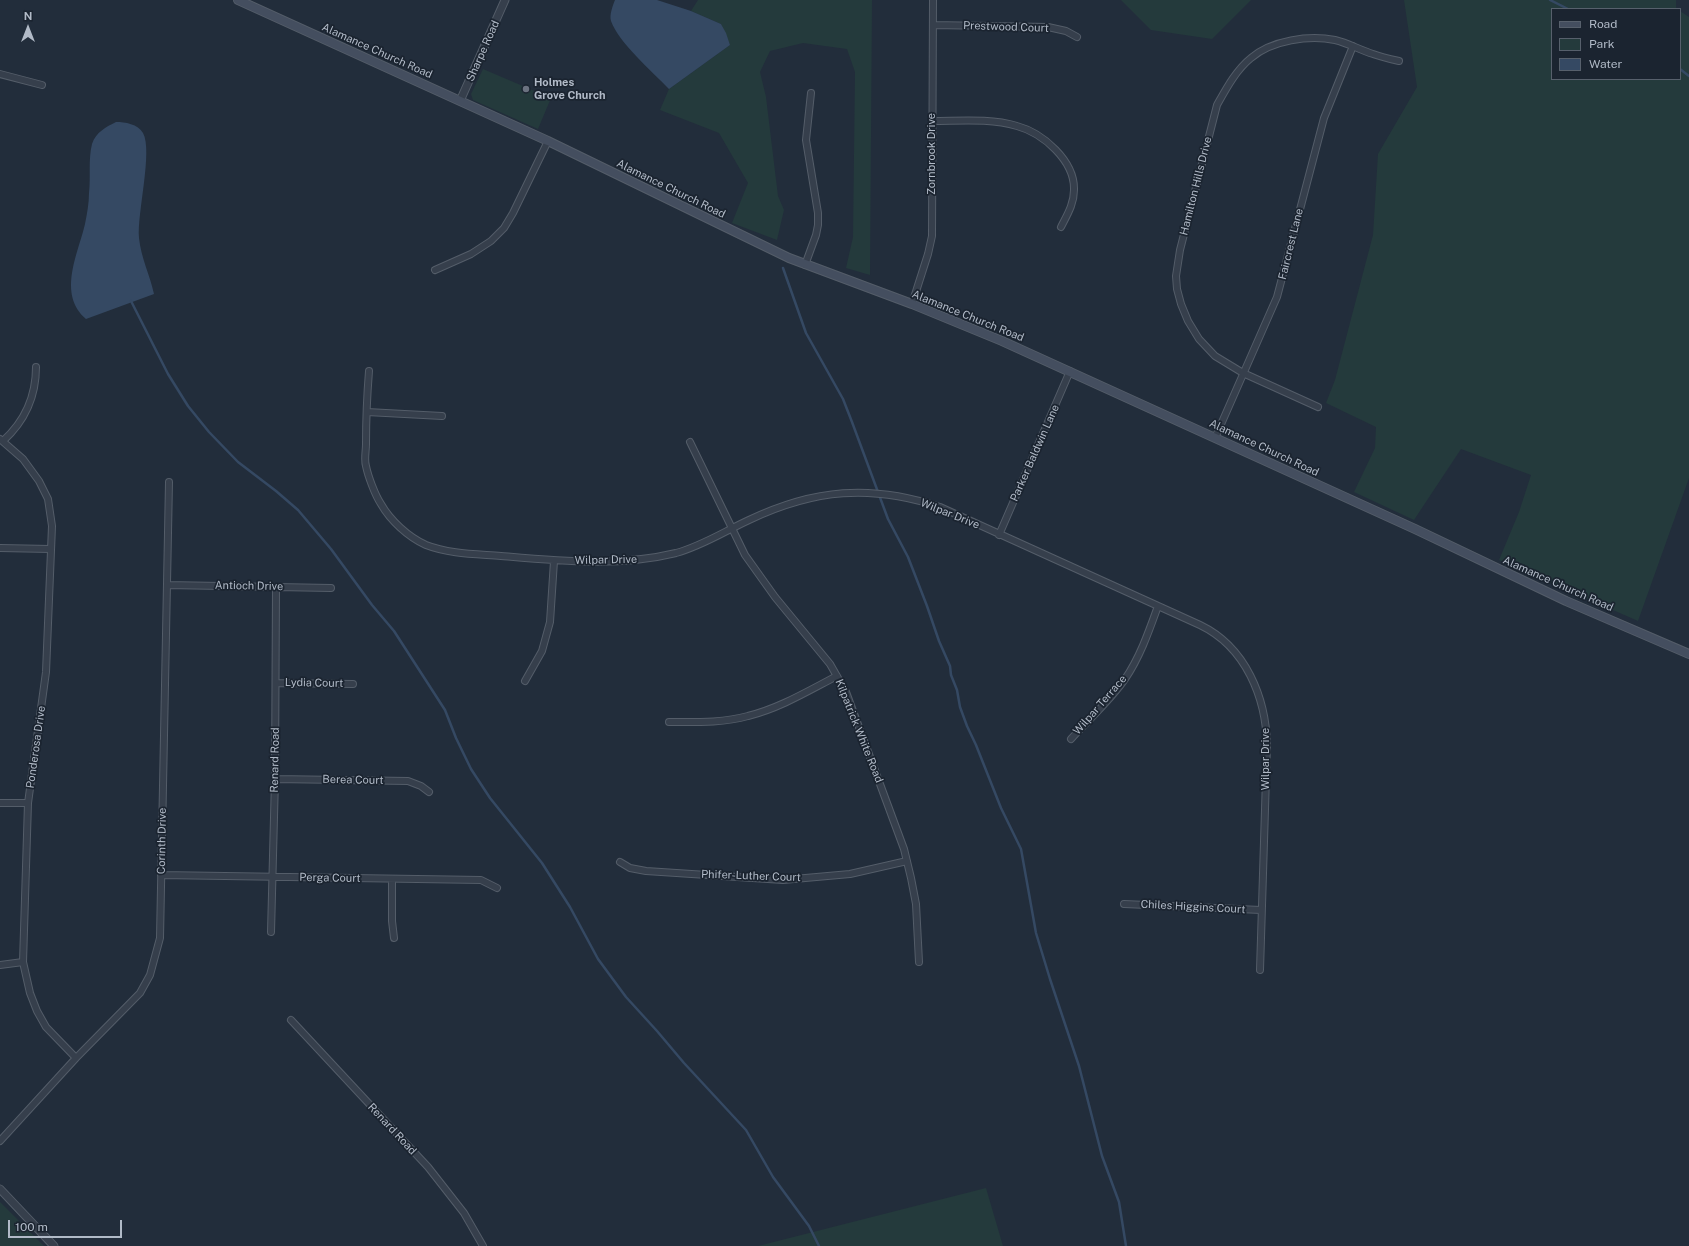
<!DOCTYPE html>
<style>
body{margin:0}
#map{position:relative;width:1689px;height:1246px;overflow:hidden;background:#222d3b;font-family:"Public Sans",sans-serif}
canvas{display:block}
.legend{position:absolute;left:1551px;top:8px;width:130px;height:72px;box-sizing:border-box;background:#1b2430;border:1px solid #57606c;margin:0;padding:5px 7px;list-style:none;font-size:12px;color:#b1bac7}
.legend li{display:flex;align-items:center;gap:8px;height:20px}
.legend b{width:20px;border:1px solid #57606c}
.north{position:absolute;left:8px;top:8px;width:40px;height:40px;-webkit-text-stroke:3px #1b2430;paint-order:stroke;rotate:0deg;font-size:11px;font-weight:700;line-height:16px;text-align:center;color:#b1bac7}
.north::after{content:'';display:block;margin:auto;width:14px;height:18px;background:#b1bac7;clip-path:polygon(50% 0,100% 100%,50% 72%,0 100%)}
.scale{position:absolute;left:8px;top:1220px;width:114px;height:18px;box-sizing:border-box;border:2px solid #b1bac7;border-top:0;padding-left:5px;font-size:12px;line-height:14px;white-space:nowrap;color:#b1bac7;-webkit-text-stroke:3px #1b2430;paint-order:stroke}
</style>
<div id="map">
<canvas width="1689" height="1246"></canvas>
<ul class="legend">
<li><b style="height:5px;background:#444e5f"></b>Road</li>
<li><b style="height:11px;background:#243a3c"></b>Park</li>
<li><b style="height:11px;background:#354963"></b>Water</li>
</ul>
<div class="north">N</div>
<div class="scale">100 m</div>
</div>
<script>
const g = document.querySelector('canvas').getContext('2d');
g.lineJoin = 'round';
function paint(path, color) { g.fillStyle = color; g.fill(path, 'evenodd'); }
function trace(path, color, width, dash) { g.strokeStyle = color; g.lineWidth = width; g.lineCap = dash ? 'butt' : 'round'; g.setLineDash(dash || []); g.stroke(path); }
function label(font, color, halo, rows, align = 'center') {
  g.font = font + ' "Public Sans",sans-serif'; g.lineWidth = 3.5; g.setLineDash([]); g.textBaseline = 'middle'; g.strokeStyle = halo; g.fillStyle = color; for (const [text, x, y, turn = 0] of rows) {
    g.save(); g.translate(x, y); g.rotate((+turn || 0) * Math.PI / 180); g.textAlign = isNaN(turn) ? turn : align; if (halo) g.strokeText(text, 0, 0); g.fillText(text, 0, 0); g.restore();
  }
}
paint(new Path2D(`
 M698,0h174l-2,275 -24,-7 7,-31 2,-165 -8,-23 -44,-6 -33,8 -10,21 6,25 12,99 6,14 -7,30 -45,-17 16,-40 -29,-50 -59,-23 9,-21 61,-44 -9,-21 -30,-13z
 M1121,0h130l-39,39 -61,-9z
 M1404,0h272v8l1,1h-125v70h128v-68l9,6v461l-51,143 -139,-61 20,-48 12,-37 -70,-26 -47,71 -60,-28 21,-44 1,-21 -50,-24 9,-23 38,-145 5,-81 39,-67z
 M483,69l68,29 -13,31 -65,-29 -2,-6z
 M986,1188l17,58h-245l4,-1z
 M0,1202l44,44h-44z`), '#243a3c');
paint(new Path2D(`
 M615,0h42l34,11 30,13 5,9 4,12 -61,44c-17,-18 -50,-46 -58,-68 -2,-6 2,-16 4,-21z
 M116,122c9,0 22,2 27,11 10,18 -6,80 -4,105 2,20 11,37 15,56l-68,25c-29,-25 -8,-65 -1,-95 2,-10 4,-21 4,-31 2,-16 -1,-33 3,-49 4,-12 14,-17 24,-22z`), '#354963');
trace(new Path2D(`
 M1550,0l18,9
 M1680,69l9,7
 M783,268l23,65 37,66 9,23 36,97 20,38 19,49 12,35 11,25 1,9 6,15 3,17 7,19 9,19 25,63 20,41 15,84 14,46 29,87 23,90 17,46 7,44
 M131,301l37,73 20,32 21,26 29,30 38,29 22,19 33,39 41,56 22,26 51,79 11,28 15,31 19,29 52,65 28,44 28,52 28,38 31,34 27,32 62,67 27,47 36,49 10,20`), '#354963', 2.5);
const minor = new Path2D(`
 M933,25l115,2 18,4 11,6
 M0,74l42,11
 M932,121c28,0 58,-3 85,5 26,7 58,35 57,64 0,14 -7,25 -13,37
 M805,265l11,-30 2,-10v-12l-12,-73 5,-47
 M435,270l36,-16 20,-13 13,-13 9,-15 35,-72
 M912,304l16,-50 4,-18 1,-236
 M369,371c-2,25 -3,49 -3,73 0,7 -2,16 0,22 2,10 9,29 15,38 9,16 27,33 45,41 23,9 51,9 75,11 58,5 118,11 175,-3 26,-7 49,-22 73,-33 65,-31 122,-36 191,-13l260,118c46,22 66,73 67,120l-7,225
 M1318,407l-75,-34 -28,-17 -16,-17 -11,-18 -7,-17 -4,-15 -1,-13 4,-26 37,-145c9,-16 19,-35 34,-47 21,-18 58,-23 84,-18 13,3 25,10 38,14 8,3 17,5 26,7
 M367,412l75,4
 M1215,438l62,-141 47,-179 29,-72
 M0,439l23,20 16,22 9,18 4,27 -6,146 -18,131 -5,159 7,31 7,18 9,16 30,31
 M3,441c22,-20 33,-45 33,-74
 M690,442l55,113 30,42 55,67 16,28 58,157 7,29 5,26 3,58
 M999,535l71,-164
 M0,548l50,1
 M167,585l164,3
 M525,681l17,-30 8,-29 4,-61
 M276,683l77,1
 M669,722c26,0 54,1 79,-6 32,-8 60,-25 89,-40
 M1071,739c18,-20 39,-38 54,-60 15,-22 24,-48 33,-73
 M275,779l133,2 13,5 8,6
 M0,803h28
 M620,862l10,6 16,3 137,9 67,-6 57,-13
 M161,875l320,5 16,8
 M392,879v42l2,17
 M1124,904l137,6
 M271,932l4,-153 1,-192
 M0,965l23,-3
 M291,1020l137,147 36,46 19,33
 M0,1141l76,-83 64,-65 10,-18 10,-37 9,-456`);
const tertiary = new Path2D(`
 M460,101l45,-101
 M0,1189l54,57`);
const secondary = new Path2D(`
 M238,0l310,141 241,117 123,46 90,37 413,188 151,72 123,53`);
trace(minor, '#545d69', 8);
trace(tertiary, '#545d69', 9);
trace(secondary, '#545d69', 10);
trace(minor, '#363f4c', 6);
trace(tertiary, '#363f4c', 7);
trace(secondary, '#444e5f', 8);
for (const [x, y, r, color] of [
 [526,89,4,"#6b7280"]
]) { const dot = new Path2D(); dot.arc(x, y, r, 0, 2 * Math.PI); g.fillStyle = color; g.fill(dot); trace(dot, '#1b2430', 1.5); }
label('11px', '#b1bac7', '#1b2430', [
 ["Prestwood Court",1006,27,2],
 ["Alamance Church Road",377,51,24],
 ["Sharpe Road",483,51,-66],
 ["Zornbrook Drive",932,154,-90],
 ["Hamilton Hills Drive",1196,186,-76],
 ["Alamance Church Road",671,189,26],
 ["Faircrest Lane",1291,244,-76],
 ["Alamance Church Road",968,316,22],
 ["Alamance Church Road",1264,448,25],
 ["Parker Baldwin Lane",1035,453,-66],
 ["Wilpar Drive",950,514,22],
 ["Wilpar Drive",606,560,-1],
 ["Alamance Church Road",1558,584,24],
 ["Antioch Drive",249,586,1],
 ["Lydia Court",314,683,1],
 ["Wilpar Terrace",1100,705,-49],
 ["Kilpatrick White Road",859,731,68],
 ["Ponderosa Drive",36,747,-82],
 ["Wilpar Drive",1266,759,-90],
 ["Renard Road",275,760,-89],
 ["Berea Court",353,780,1],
 ["Corinth Drive",162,841,-89],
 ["Phifer-Luther Court",751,876,2],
 ["Perga Court",330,878,1],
 ["Chiles Higgins Court",1193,907,3],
 ["Renard Road",392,1129,47]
]);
label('bold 11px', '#b1bac7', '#1b2430', [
 ["Holmes",534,83],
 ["Grove Church",534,96]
], 'left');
</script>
